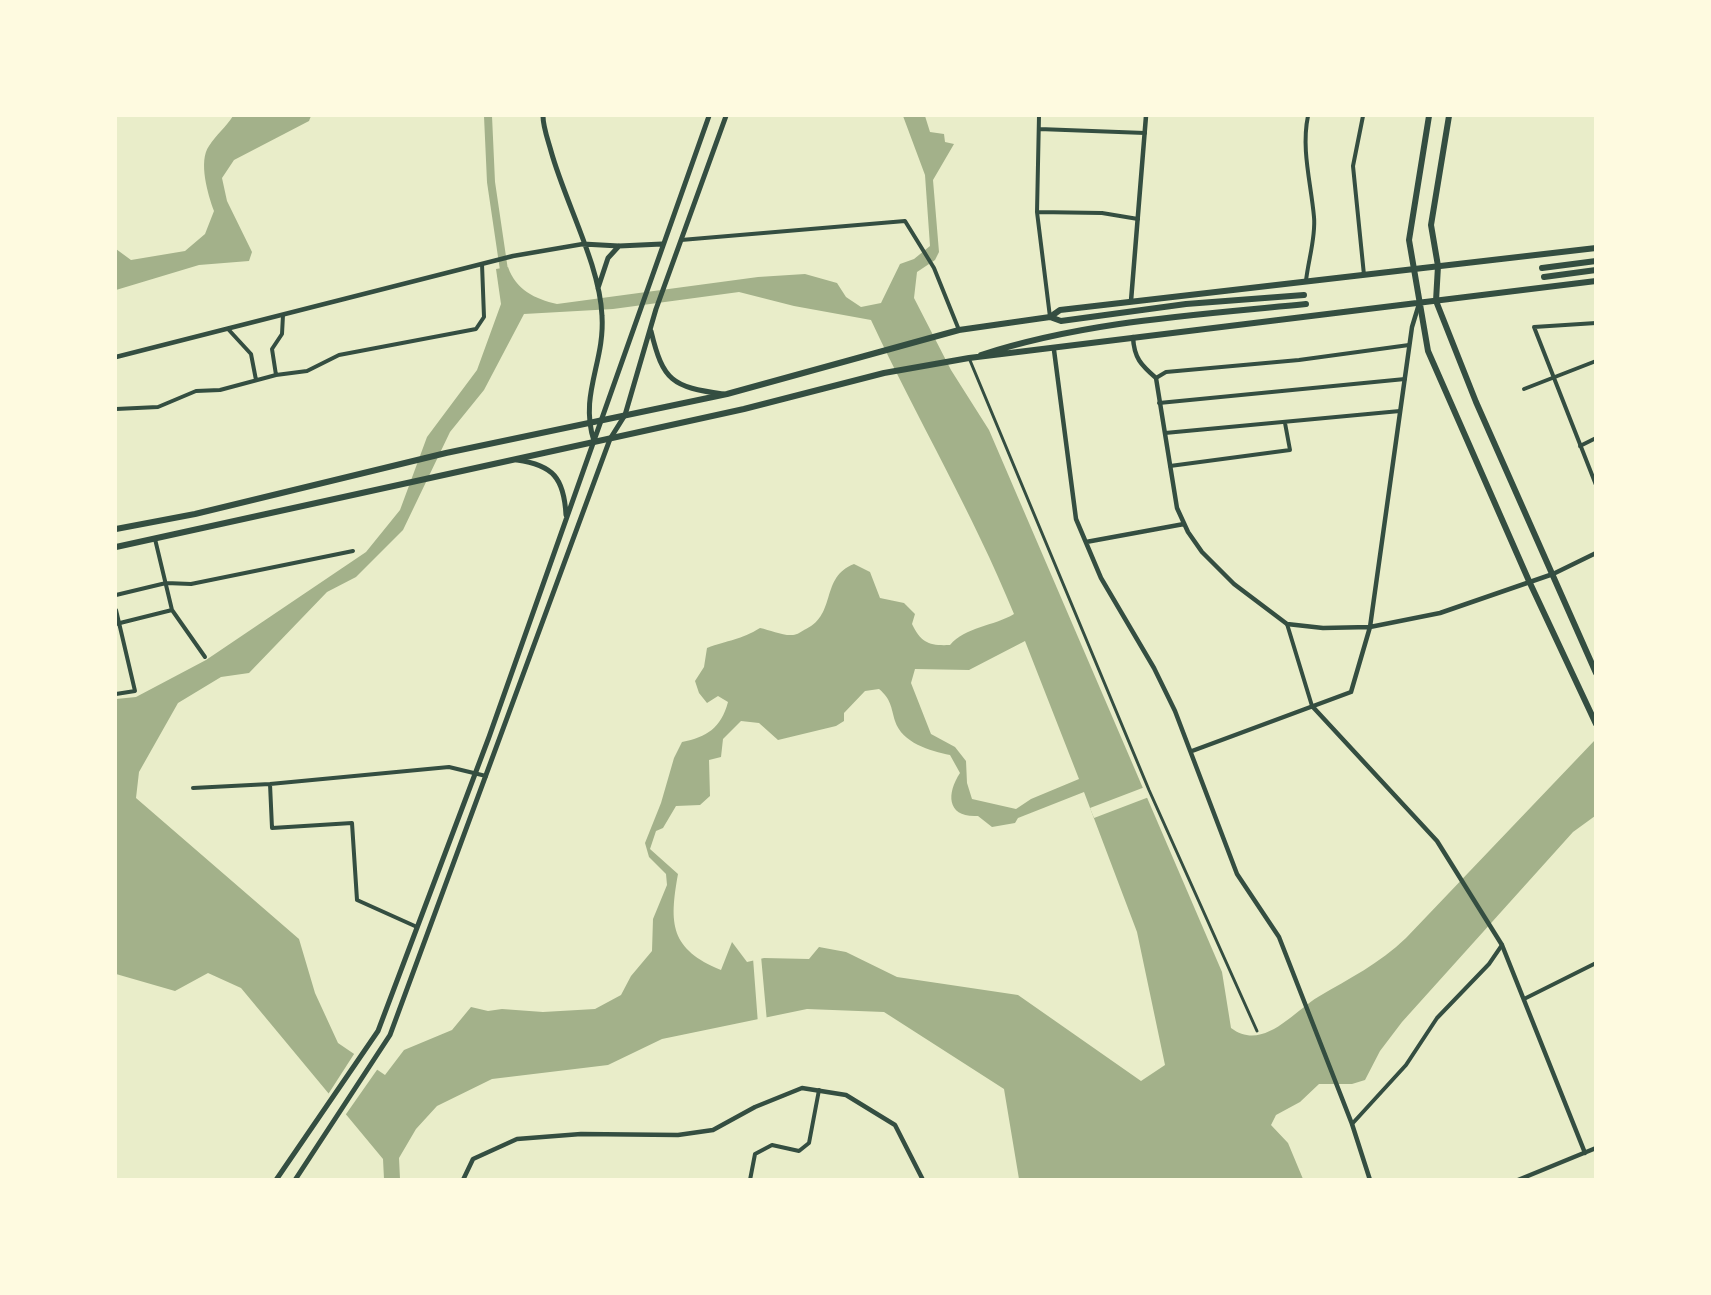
<!DOCTYPE html>
<style>
body{margin:0}
#map{position:relative;width:1711px;height:1295px;overflow:hidden;background:#e9edc9;font-family:"Nunito Sans",sans-serif}
canvas{display:block}
.frame{position:absolute;inset:0;border:117px solid #fefae0;pointer-events:none}
</style>
<div id="map">
<canvas width="1711" height="1295"></canvas>
<div class="frame"></div>
</div>
<script>
const g = document.querySelector('canvas').getContext('2d');
g.lineJoin = 'round';
function paint(path, color) { g.fillStyle = color; g.fill(path, 'evenodd'); }
function trace(path, color, width, dash) { g.strokeStyle = color; g.lineWidth = width; g.lineCap = dash ? 'butt' : 'round'; g.setLineDash(dash || []); g.stroke(path); }
paint(new Path2D(`
 M233,116h78l-2,5 -75,39 -12,18 5,23 25,51 -3,9 -50,4 -83,25v-41l15,11 54,-9 20,-17 9,-23c-6,-16 -16,-50 -5,-65 7,-11 17,-19 24,-30z
 M903,116h22l5,16 14,2 1,8 9,2 -21,36 6,72 -4,8 -18,12 -3,26 37,72 38,60 233,542 9,56c32,24 62,-16 87,-31 32,-19 61,-33 88,-59l189,-198v76l-22,16 -171,190 -22,29 -15,29 -13,4h-33l-19,18 -24,13 -5,10 17,18 15,36h-284l-15,-90 -120,-77 -77,-3 -145,30 -54,26 -116,14 -55,27 -21,23 -17,29 1,21h-16l-1,-20 -142,-171 -33,-15 -33,18 -59,-17v-275l20,-2 70,-37 160,-108 34,-42 27,-73 50,-67 24,-66 -5,-35 12,-2c8,23 27,32 49,37l201,-27 47,-3 32,9 9,14 15,10 20,-4 19,-39 14,-5 16,-13 -5,-71zM739,292l55,14 77,14c46,99 102,193 143,294 -20,12 -49,13 -64,31 -20,1 -29,-2 -38,-21l3,-10 -11,-11 -24,-5 -10,-26 -16,-8c-34,13 -17,50 -48,65 -4,2 -9,6 -13,6 -10,1 -23,-5 -33,-7 -19,12 -32,12 -53,20l-3,19 -9,14 4,12 8,10 11,-7 10,6c-7,26 -21,35 -46,40l-8,16 -13,45 -16,40 4,14 17,17 1,11 -14,34 -1,32 -21,25 -10,19 -26,14 -52,3 -41,-3 -14,2 -17,-4 -19,23 -48,20 -19,25 -47,-32 -23,-50 -16,-54 -163,-141 3,-26 39,-69 43,-26 28,-4 78,-81 29,-15 47,-47 47,-98 34,-42 40,-76 89,-5zM1025,641l54,138 -48,20 -15,10 -44,-10 -5,-16 -1,-22 -11,-14 -24,-13 -20,-51 4,-14 54,1zM879,689c12,10 12,18 16,32 7,22 35,30 55,34l10,18c-14,21 -13,45 18,43l14,11 23,-4 3,-5 66,-26 53,140 28,133 -24,16 -123,-86 -121,-18 -51,-25 -27,-5 -10,12 -45,-1 -17,4 -15,-20 -11,28c-51,-21 -52,-46 -43,-96l-28,-25 6,-18 7,-3 13,-22 24,-1 10,-9 -1,-36 12,-3 2,-18 18,-18 18,2 19,17 58,-14 8,-5v-8l21,-22z`), '#a3b18a');
paint(new Path2D(`
 M1145,787l4,10 -55,21 -4,-10z
 M761,956l6,66 -9,2 -5,-66z
 M356,1051l23,16 -35,50 -17,-21z`), '#e9edc9');
trace(new Path2D(`
 M488,116l3,66 14,95`), '#a3b18a', 8);
trace(new Path2D(`
 M969,358l180,432 108,241`), '#344e41', 3);
trace(new Path2D(`
 M1039,116l-2,96 13,105
 M1363,116l-10,50 11,109
 M1039,129l106,4
 M1037,212l65,1 36,6
 M681,240l224,-19 29,47 25,62
 M1306,281c2,-20 10,-44 8,-64 -3,-34 -13,-68 -6,-101
 M1596,323l-62,4 62,158
 M228,329l23,25 5,26
 M276,375l-4,-26 10,-15 1,-19
 M1156,378l10,-6 133,-12 110,-15
 M1524,389l72,-28
 M1159,403l246,-24
 M116,409l42,-2 38,-16 24,-1 56,-15 31,-4 32,-16 137,-26 8,-12 -2,-53
 M1165,433l235,-22
 M1580,446l16,-8
 M1170,466l120,-16 -5,-27
 M155,539l17,71 33,47
 M116,595l50,-12 25,1 162,-33
 M116,610l19,81 -19,3
 M116,624l56,-14
 M1287,624l25,82
 M270,784l2,44 80,-5 5,77 60,27
 M193,788l77,-4 179,-17 37,9
 M1524,999l72,-36
 M1352,1124l54,-59 31,-47 52,-54 13,-19
 M750,1180l5,-26 17,-9 27,6 10,-8 10,-53`), '#344e41', 4);
trace(new Path2D(`
 M1131,301l15,-185
 M1133,337c1,21 8,28 23,41l21,130 11,24 14,20 32,32 53,40 36,4 47,-1 70,-14 113,-39 43,-21
 M1054,350l22,169 25,59 53,90 21,43 62,163 42,63 73,187 18,56
 M116,357l397,-101 70,-12
 M1086,542l98,-18
 M1312,706l125,135 65,104 83,208
 M1192,751l159,-59 19,-65 42,-300 7,-23
 M463,1180l10,-21 44,-20 64,-5 97,1 35,-5 42,-23 47,-19 44,7 49,30 28,55
 M1518,1180l78,-32`), '#344e41', 4.5);
trace(new Path2D(`
 M543,116c0,11 5,24 8,35 14,51 49,114 51,165 3,46 -23,79 -8,125
 M583,244l36,2 43,-2
 M598,288l10,-30 11,-12
 M651,331c12,50 21,56 72,63
 M517,460c36,5 47,18 49,55
 M276,1180l102,-149 111,-294 220,-621
 M295,1180l95,-145 220,-596 15,-24 31,-106 70,-193`), '#344e41', 5);
trace(new Path2D(`
 M1429,116l-20,124 19,111 101,230 67,143
 M1449,116l-18,109 7,41 -2,35 40,101 120,271
 M1542,268l54,-7
 M1544,277l52,-7
 M1050,317l11,4 125,-17 118,-9
 M981,355c105,-34 215,-40 325,-51
 M116,529l79,-15 251,-61 281,-59 232,-64 91,-13 10,-7 536,-62
 M116,547l628,-138 140,-36 85,-15 627,-77`), '#344e41', 6);
</script>
